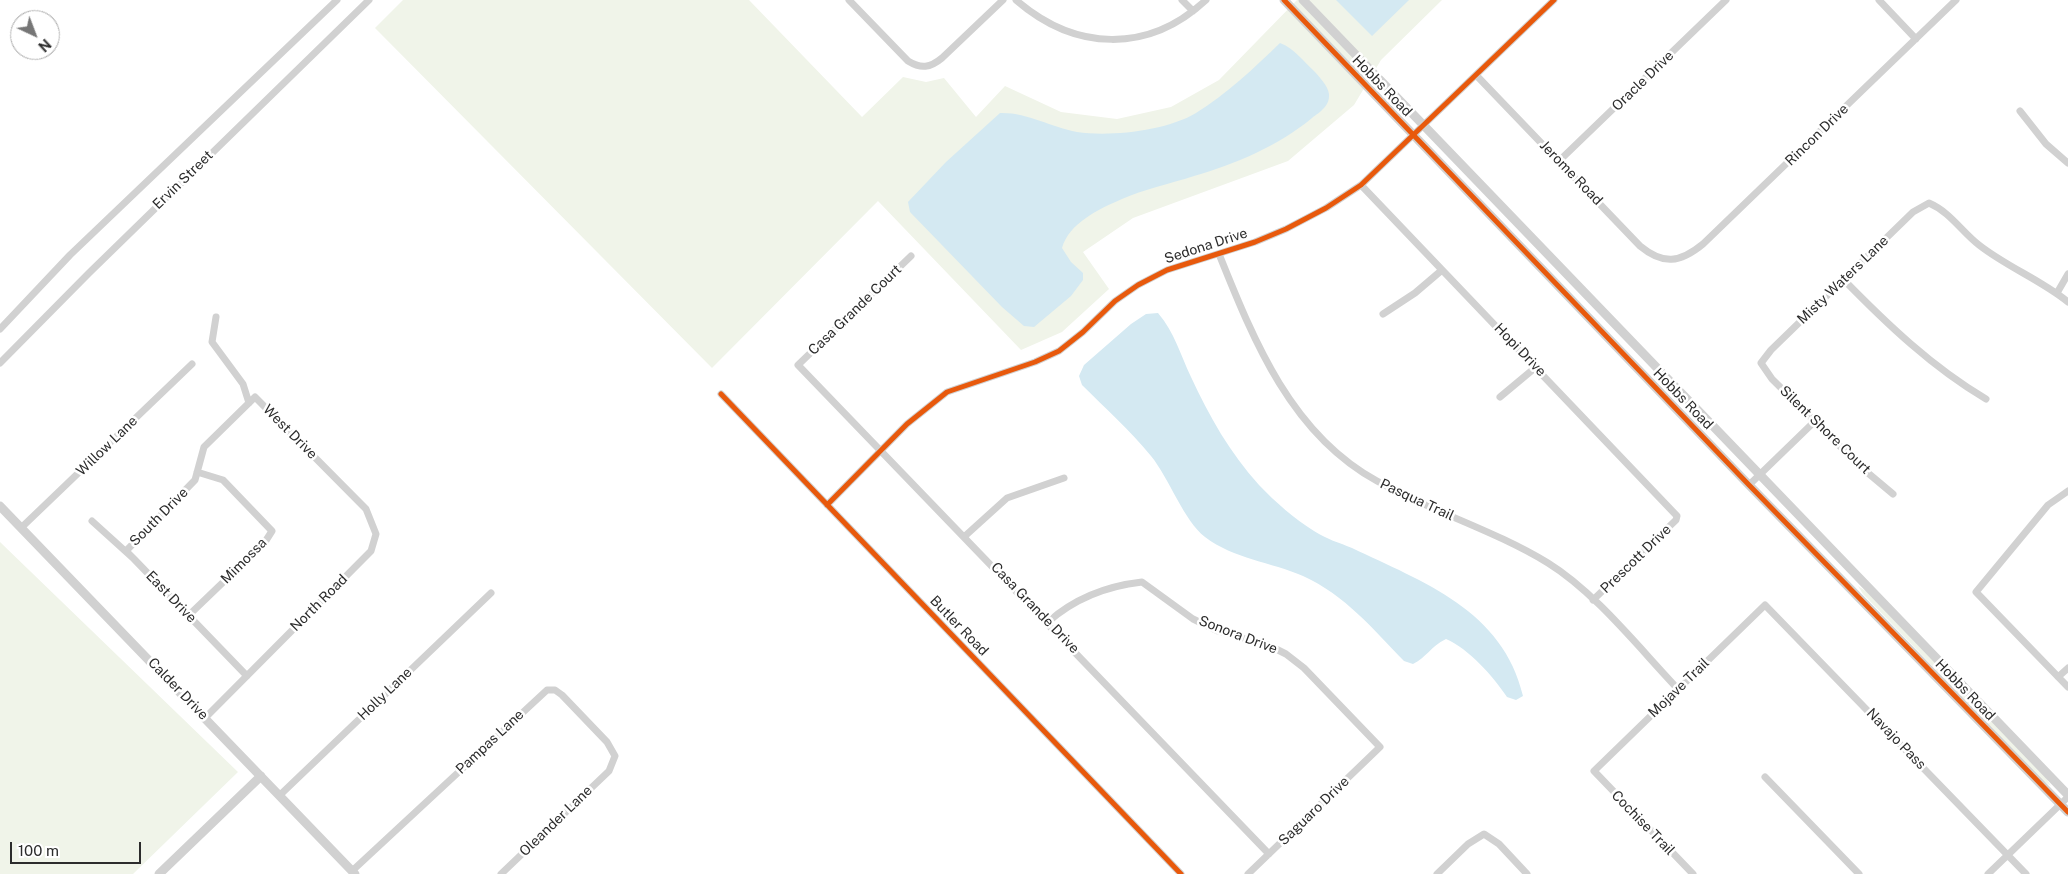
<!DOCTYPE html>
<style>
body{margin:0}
#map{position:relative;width:2068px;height:874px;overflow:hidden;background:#fff;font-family:"Public Sans",sans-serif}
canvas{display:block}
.north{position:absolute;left:10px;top:10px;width:50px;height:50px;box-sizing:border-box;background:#fff;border:1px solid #ababab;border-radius:50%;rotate:137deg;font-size:14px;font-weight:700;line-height:20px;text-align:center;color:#2c2c2c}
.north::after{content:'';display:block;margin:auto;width:18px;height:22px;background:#767676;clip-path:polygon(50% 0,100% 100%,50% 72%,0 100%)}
.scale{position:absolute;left:10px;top:842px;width:131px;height:22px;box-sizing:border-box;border:2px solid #2c2c2c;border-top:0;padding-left:6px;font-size:15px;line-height:18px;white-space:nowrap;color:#2c2c2c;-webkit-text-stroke:4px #fff;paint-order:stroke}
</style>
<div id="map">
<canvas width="2068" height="874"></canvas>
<div class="north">N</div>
<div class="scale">100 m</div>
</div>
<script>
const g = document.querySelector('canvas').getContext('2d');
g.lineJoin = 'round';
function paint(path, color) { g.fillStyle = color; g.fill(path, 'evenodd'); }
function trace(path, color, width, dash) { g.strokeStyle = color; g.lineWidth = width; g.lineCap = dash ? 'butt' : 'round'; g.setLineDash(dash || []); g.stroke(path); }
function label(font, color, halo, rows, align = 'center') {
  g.font = font + ' "Public Sans",sans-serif'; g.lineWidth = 5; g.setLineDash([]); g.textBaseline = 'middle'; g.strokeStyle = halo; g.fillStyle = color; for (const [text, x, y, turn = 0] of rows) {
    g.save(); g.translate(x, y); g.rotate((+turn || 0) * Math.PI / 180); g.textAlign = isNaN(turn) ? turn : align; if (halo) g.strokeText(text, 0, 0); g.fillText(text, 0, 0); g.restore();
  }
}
paint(new Path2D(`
 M403,0h346l113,117 41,-40 23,5 18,-4 32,39 29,-31 56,26 56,7 54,-12 48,-27 78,-80h145l-61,60 -27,45 -66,56 -155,57 -50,34 26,37 -47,43 -41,18 -143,-149 -166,167 -337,-340z
 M0,542l238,230 -105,102h-133z
 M1858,586l9,6 178,184 6,10 -8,-5 -180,-187z`), '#f0f4e9');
paint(new Path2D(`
 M1336,0h73l-37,36z
 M1280,43c14,5 24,19 35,29 5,6 13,14 14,22 1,12 -9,18 -17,24 -34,28 -76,46 -118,58 -25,8 -49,13 -72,23 -23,10 -53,24 -60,49l9,14 12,11v7l-12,16 -37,31 -10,-1 -22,-19 -92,-95 -2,-10 38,-40 54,-49c26,-1 51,14 77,19 33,5 89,-1 119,-19 31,-19 58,-45 84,-70z
 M1158,313c17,20 22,41 33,64 18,39 39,76 68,108 16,17 36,34 55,46 12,8 26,12 38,17 71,34 151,62 171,148l-7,4 -9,-3c-14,-21 -38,-48 -61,-58 -16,8 -19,18 -33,25l-9,-3c-31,-32 -59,-66 -101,-85 -32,-14 -69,-17 -98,-39 -21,-16 -36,-59 -54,-81 -21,-26 -46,-48 -69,-71l-3,-9 5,-11 47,-41 15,-10z`), '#d4e9f2');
trace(new Path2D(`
 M849,0l59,61c13,8 22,7 34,-3l61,-58
 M1016,0c59,51 132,54 190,0
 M1182,0l11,11
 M1879,0l37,39
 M1476,75l164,171c23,19 40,17 63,-2l253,-244
 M2020,111l26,33 22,19
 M1559,161l167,-161
 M1361,185l316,331 -1,4 -83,80
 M1219,254c35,87 72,180 158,227 55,31 117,49 171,82 47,29 91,85 130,126
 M911,256l-113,109 471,489
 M1843,279c44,45 89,88 143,120
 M2057,293l11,-19
 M1383,314l32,-21 27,-23
 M216,317l-4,25 31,42 6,19
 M0,329l70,-74 267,-255
 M0,363l89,-90 280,-273
 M721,394l460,480
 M1500,397l36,-30
 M1749,485l65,-63
 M2068,491l-20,14 -72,87 92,95
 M1893,494l-31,-26 -90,-89 -11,-16 10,-13 142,-138 16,-9c21,9 33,29 50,42 28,22 62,35 89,57
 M827,505l80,-81 40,-32 88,-30 24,-11 24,-19 32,-31 23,-16 29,-15 88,-28 31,-13 40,-21 35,-23 193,-185
 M92,521l42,38 113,117
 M22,527l170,-163
 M965,536l42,-38 57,-20
 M134,559l-8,-8 69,-71 9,-33 51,-50 111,112 10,25 -5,17 -166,167
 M189,615l76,-73 7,-11 -49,-51 -26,-8
 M1048,622c27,-24 59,-36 94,-40l51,37 25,12 50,14 18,9 18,14 76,79 -132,127
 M2058,677l10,-9
 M1765,777l94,97
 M280,795l211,-202
 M352,871l195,-181h8l7,5 45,47 8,14 -6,15 -108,103
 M1437,874l31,-30 16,-10 15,10 28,30
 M1693,874l-99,-103 171,-166 261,269
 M1988,874l80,-77`), '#d1d1d1', 7);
trace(new Path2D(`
 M1284,0l465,485 319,327
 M1303,0l765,795
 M0,506l355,368
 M159,874l102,-98`), '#d1d1d1', 9);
trace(new Path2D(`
 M1284,0l465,485 319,327
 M721,394l460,480
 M827,505l80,-81 40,-32 88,-30 24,-11 24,-19 32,-31 23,-16 29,-15 88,-28 31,-13 40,-21 35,-23 193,-185`), '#e8590c', 5);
label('14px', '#2c2c2c', '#fff', [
 ["Oracle Drive",1643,81,-44],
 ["Hobbs Road",1382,86,46],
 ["Rincon Drive",1817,135,-44],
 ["Jerome Road",1571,173,46],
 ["Ervin Street",183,180,-44],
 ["Sedona Drive",1206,246,-18],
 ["Misty Waters Lane",1843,280,-44],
 ["Casa Grande Court",855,310,-44],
 ["Hopi Drive",1520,350,46],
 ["Hobbs Road",1683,399,46],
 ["Silent Shore Court",1825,430,44],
 ["West Drive",290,432,45],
 ["Willow Lane",107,446,-44],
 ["Pasqua Trail",1417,500,25],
 ["South Drive",159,517,-45],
 ["Prescott Drive",1636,559,-44],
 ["Mimossa",244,561,-45],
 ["East Drive",171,597,46],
 ["North Road",319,603,-45],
 ["Casa Grande Drive",1035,608,46],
 ["Butler Road",959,626,46],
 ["Sonora Drive",1238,635,21],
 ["Mojave Trail",1679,688,-44],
 ["Calder Drive",178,689,46],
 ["Hobbs Road",1965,690,46],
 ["Holly Lane",385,694,-44],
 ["Navajo Pass",1896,739,46],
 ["Pampas Lane",490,742,-43],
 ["Saguaro Drive",1314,811,-44],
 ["Oleander Lane",556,821,-44],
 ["Cochise Trail",1643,823,46]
]);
</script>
